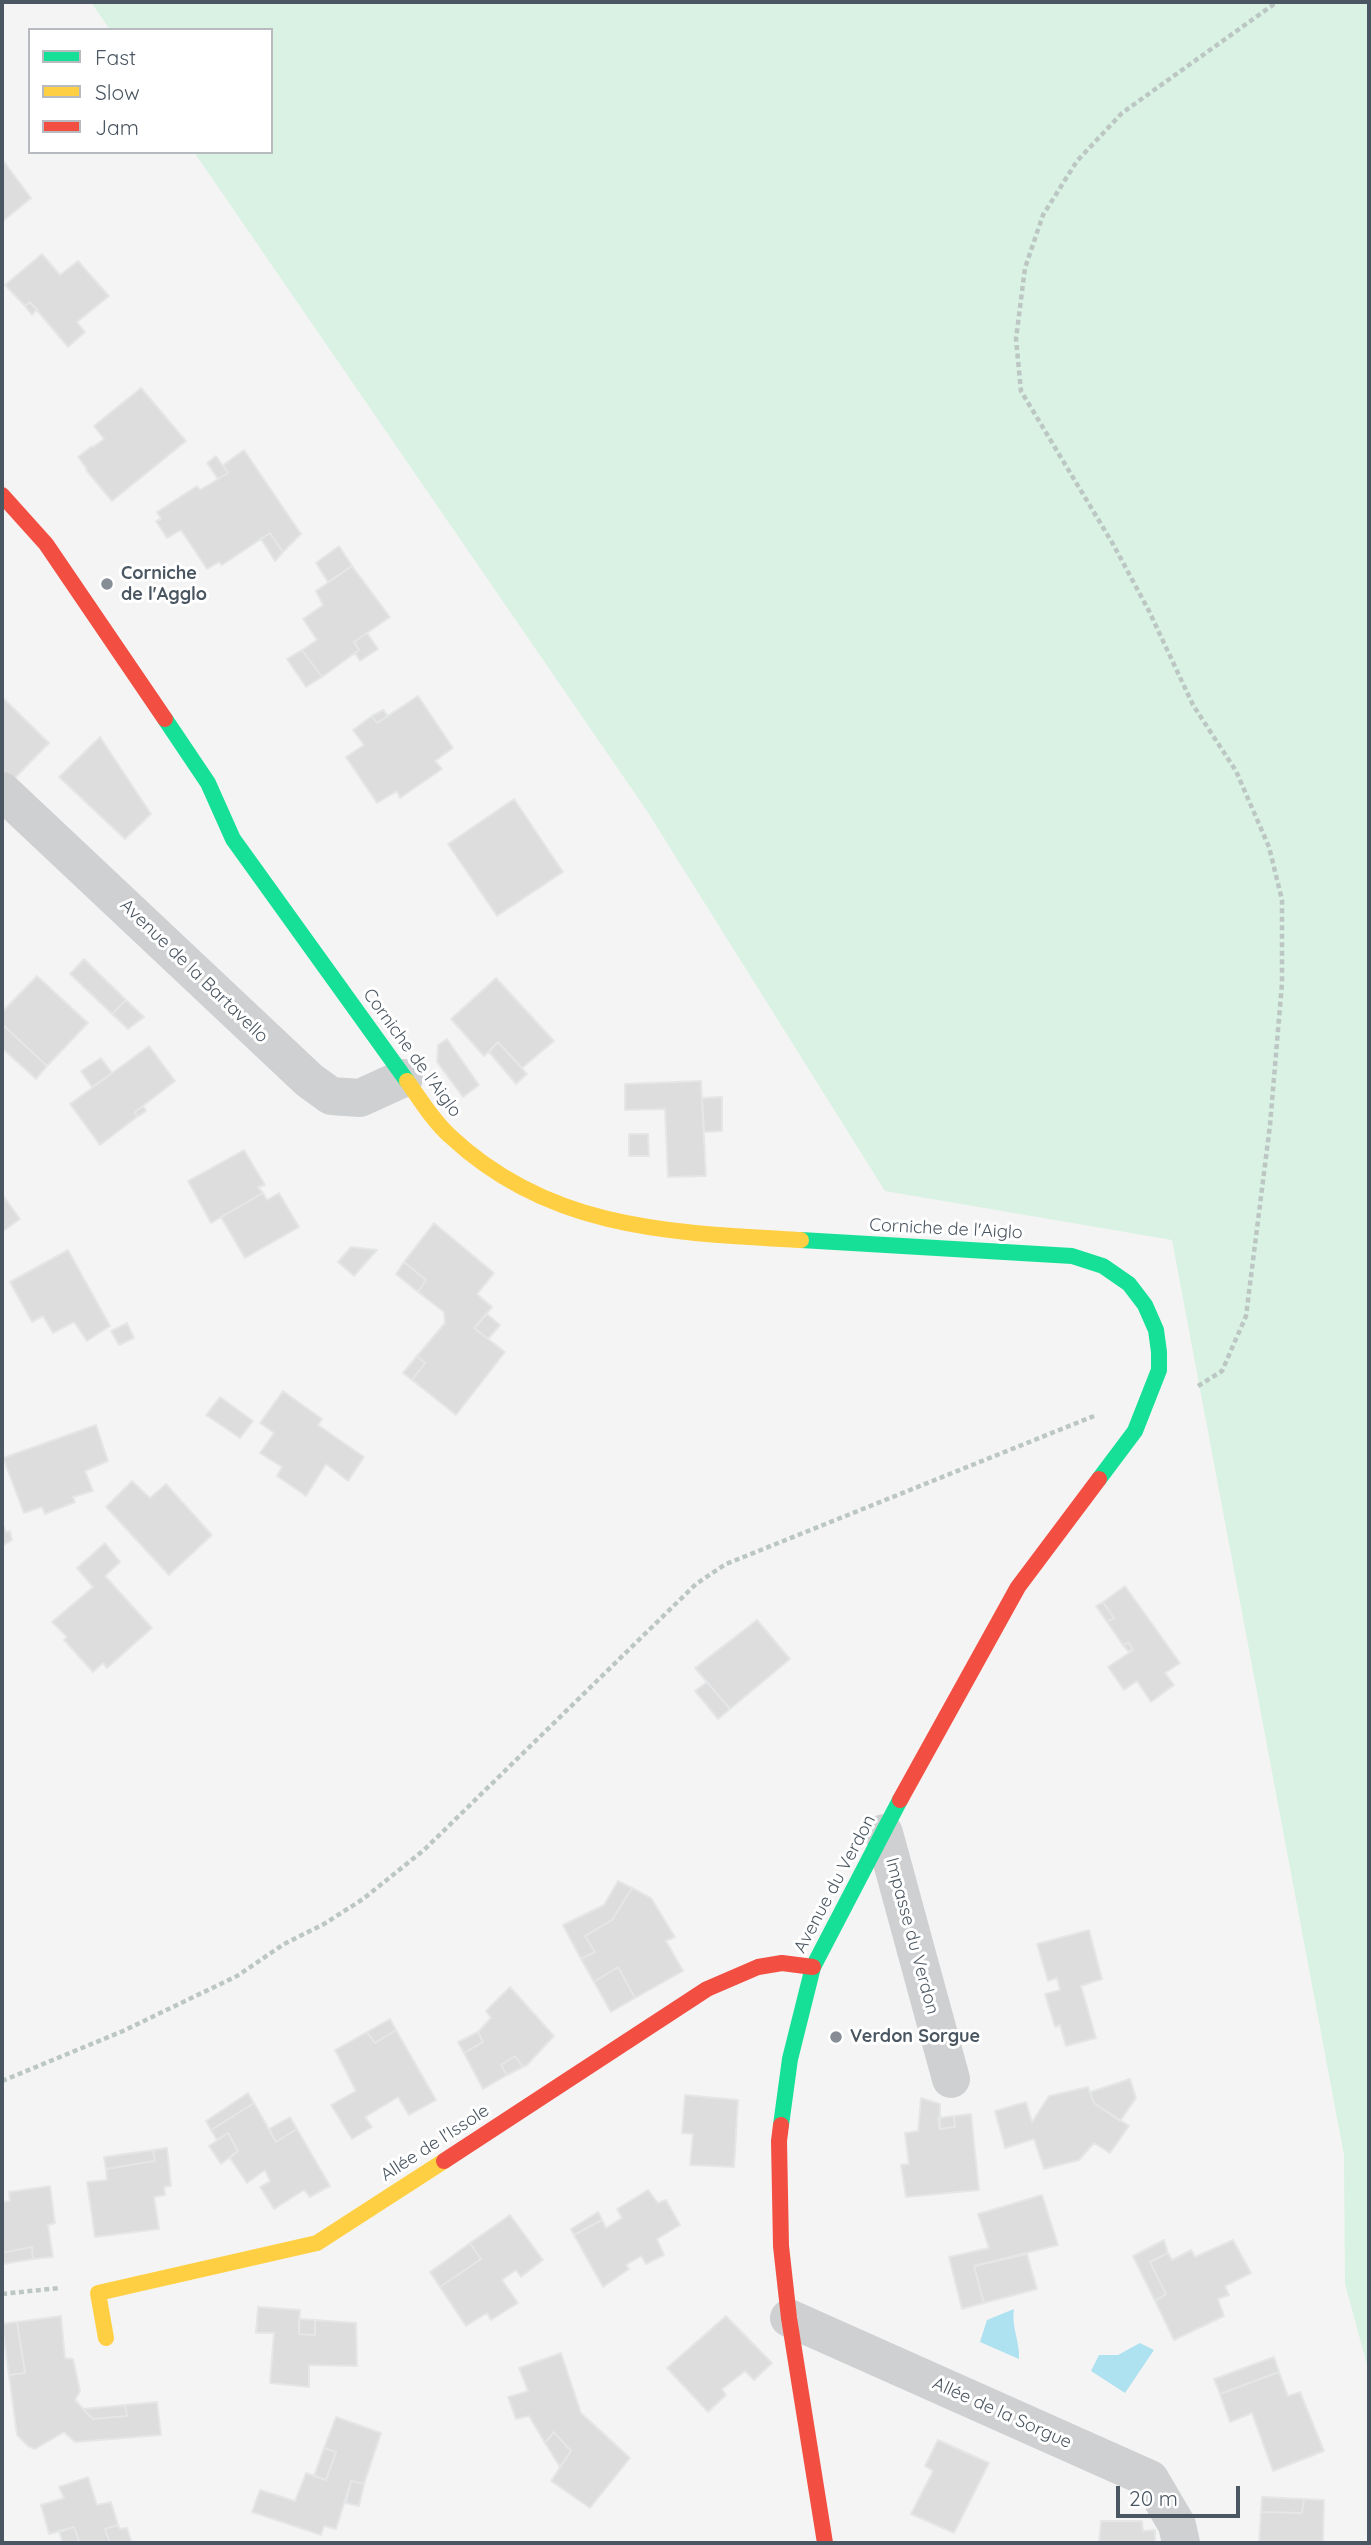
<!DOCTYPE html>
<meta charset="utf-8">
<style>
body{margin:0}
#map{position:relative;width:1371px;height:2545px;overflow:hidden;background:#f4f4f4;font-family:Quicksand,sans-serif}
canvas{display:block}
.frame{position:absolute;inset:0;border:4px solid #4a5661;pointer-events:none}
.legend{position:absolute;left:28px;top:28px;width:245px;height:126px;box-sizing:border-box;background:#fff;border:2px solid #b7bbc0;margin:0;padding:9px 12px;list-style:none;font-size:21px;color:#4a5661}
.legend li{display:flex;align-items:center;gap:14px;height:35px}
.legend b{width:35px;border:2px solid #b7bbc0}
.scale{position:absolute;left:1116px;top:2486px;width:124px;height:32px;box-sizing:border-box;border:4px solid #4a5661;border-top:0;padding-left:9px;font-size:21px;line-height:24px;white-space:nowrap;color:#4a5661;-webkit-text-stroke:5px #fff;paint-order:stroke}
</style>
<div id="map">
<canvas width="1371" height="2545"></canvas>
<div class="frame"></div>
<ul class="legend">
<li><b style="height:9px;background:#16e098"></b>Fast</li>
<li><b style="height:9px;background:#ffcf43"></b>Slow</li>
<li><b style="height:9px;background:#f24e42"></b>Jam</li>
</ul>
<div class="scale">20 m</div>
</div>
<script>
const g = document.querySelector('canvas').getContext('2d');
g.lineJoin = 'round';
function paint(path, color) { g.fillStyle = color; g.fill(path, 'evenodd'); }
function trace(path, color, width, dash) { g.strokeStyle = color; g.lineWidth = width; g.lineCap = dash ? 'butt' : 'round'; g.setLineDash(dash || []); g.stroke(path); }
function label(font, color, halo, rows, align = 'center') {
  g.font = font + ' Quicksand,sans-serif'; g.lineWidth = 6; g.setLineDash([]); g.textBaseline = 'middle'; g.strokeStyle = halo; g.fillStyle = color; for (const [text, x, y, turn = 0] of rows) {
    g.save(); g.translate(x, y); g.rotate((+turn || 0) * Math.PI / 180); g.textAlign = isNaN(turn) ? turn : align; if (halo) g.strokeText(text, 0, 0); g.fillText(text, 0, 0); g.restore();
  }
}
paint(new Path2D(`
 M91,2h1278v2370l-24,-88 -1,-129 -172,-915 -287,-49 -238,-380 -453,-659h77v-122h-161z`), '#d9f2e3');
paint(new Path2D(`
 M1014,2309c-3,18 6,32 5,50l-39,-17 7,-22z
 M1140,2343l14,7 -29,43 -34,-22 8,-16h19z`), '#aee2f0');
const building = new Path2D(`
 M2,159l29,39 -29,24z
 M42,254l18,21 18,-14 31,35 -32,26 8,10 -17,15 -38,-45 -5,4 -20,-21z
 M30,302l7,7 -5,6 -7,-9z
 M141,388l45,53 -74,60 -26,-31 1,-1 -9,-12 14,-11 1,1 11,-8 -10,-13z
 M244,450l57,84 -18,18 -13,-19 -48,32 -3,-3 -12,7 -26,-39 -14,8 -11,-17 5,-2 -4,-7 40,-26 3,4 28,-17 -5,-8z
 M216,456l12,17 -10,6 -11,-16z
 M270,533l13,19 -8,9 -14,-22z
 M339,546l13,20 -24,16 -12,-19z
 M352,566l38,51 -36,25 5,8 -37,27 -20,-27 15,-10 -14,-21 20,-14 -7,-14z
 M367,633l11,16 -18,12 -5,-8 4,-3 -5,-8z
 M302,650l20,27 -16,10 -19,-28z
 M418,696l35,52 -18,13 7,8 -42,29 -3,-7 -20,12 -31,-46 18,-12 -11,-15 19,-14 5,7z
 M2,697l47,46 -38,39 -9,-9z
 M383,710l5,6 -11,7 -5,-7z
 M100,737l51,77 -26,25 -66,-62z
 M514,799l49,73 -66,44 -49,-72z
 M84,959l42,41 -14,14 -42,-40z
 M37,976l51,47 -41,43 -45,-42v-12z
 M496,978l58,63 -32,27 -24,-26 -14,14 -33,-37z
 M126,1000l18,17 -16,12 -16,-15z
 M2,1024l45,42 -11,13 -34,-31z
 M447,1039l32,46 -16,12 -26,-35 1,-17z
 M498,1042l29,32 -11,10 -27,-32z
 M149,1046l26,35 -40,31 2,5 -37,28 -30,-41z
 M101,1058l11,15 -20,14 -11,-16z
 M701,1081l5,95 -38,1 -3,-68 -40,1v-26z
 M722,1097v34l-18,1 -2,-34z
 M143,1106l3,5 -9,6 -2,-5z
 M629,1134h19l1,22h-20z
 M244,1150l21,35 -7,2 5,6 -52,30 -23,-42z
 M263,1193l4,7 12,-7 20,34 -54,31 -24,-41z
 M2,1194l18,25 -18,13z
 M434,1223l60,50 -17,21 15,13 -18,21 31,24 -49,63 -44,-35 13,-17 -8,-7 28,-33 -1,-11 -26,-20 8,-12 -22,-18z
 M351,1247l26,3 -23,26 -16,-14z
 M68,1250l42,76 -23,15 -13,-19 -21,11 -10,-17 -11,6 -22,-40z
 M404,1262l22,18 -8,12 -22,-18z
 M487,1314l13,11 -12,14 -14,-11z
 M127,1323l7,15 -15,7 -8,-14z
 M417,1356l8,7 -13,17 -9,-7z
 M283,1391l39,28 -4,6 46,32 -16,24 -22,-17 -20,32 -29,-20 5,-9 -22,-14 14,-20 -14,-10z
 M220,1397l33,24 -13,17 -34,-23z
 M96,1425l12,36 -23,10 8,20 -20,6 2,5 -30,12 -3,-7 -18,6 -21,-55z
 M132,1481l18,17 16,-14 46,51 -43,40 -63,-68z
 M4,1527l2,5 4,-1 2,9 -10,6v-18z
 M105,1543l15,19 -15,14 47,52 -45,40 -4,-5 -10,9 -29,-32 3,-3 -15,-15 41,-35 -16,-19z
 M1125,1586l55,77 -15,10 9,12 -23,17 -14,-21 -13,9 -16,-23 25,-17 -5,-8 -5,3 -16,-23 7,-4 -11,-16z
 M1103,1602l11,16 -7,4 -11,-16z
 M757,1620l33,39 -60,50 -35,-41z
 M1128,1642l5,8 -4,2 -6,-7z
 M707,1682l23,27 -12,10 -23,-28z
 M618,1881l14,7 -20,32 -27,16 10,16 -14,7 -18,-34 41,-20z
 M632,1888l19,10 24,39 -9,4 17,30 -48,27 -17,-31 -24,15 -13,-23 14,-7 -10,-16 27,-16z
 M1089,1930l13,49 -21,7 15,52 -30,8 -6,-21 -5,2 -10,-33 15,-4 -3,-12 -9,3 -11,-37z
 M618,1967l17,31 -24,14 -17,-30z
 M510,1987l44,49 -27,29 -4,2 -8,-11 -14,9 6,10 -24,14 -19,-36 19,-11 -5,-10 13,-14 -5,-7z
 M390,2019l6,11 -21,13 -8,-11z
 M396,2030l40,70 -27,15 -11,-18 -33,20 7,10 -20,12 -21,-34 25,-14 -21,-41 32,-18 8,11z
 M478,2032l5,10 -19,11 -6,-11z
 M515,2056l8,11 -16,8 -6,-10z
 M1130,2079l6,19 -16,23 -26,-18 -4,-11z
 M1088,2087l6,16 35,23 -19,27 -16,-10 -15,17 -35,9 -10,-30 -29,9 -10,-37 31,-9 6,20 17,-26z
 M248,2093l6,10 -43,27 -5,-9z
 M685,2095l53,5 -4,67 -44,-2 3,-31 -11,-1z
 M921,2098l19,6v25l15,-2 -1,-11 17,-2 8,76 -73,7 -5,-32 8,-1 -4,-31 13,-2z
 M254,2103l22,39 21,-13 33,57 -20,11 -6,-7 -30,19 -14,-22 10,-6 -5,-11 -18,13 -17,-25 8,-7 -10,-18 -11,7 -6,-10z
 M954,2116l1,11 -15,2 -2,-11z
 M290,2117l7,12 -21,13 -7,-13z
 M228,2133l10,18 -17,13 -12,-18z
 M167,2148l4,38 -7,1 1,8 -11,2 5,32 -64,8 -8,-55 20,-2 -1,-11 49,-8 -2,-11z
 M153,2150l2,11 -49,8 -2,-12z
 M50,2186l5,37 -7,2 5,32 -20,2 -1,-12 -30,6v-51l8,-1 -1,-9z
 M648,2190l10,13 8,-3 14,25 -23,14 7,16 -18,9 -5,-8 -15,9 3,4 -26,18 -29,-52 28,-15 4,8 16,-10 -5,-9z
 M1042,2195l16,50 -84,21 10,37 -22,6 -13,-52 40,-9 -11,-34z
 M598,2212l4,8 -28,15 -3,-6z
 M510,2215l33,45 -22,17 -5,-7 -14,10 16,23 -27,17 -4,-7 -21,13 -26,-39 41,-28 -11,-16z
 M1164,2240l4,13 -18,9 16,32 -11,7 -22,-45z
 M1233,2240l18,33 -26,13 4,9 -11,4 6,17 -50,24 -19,-39 11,-7 -16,-32 18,-9 4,7 19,-10 4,7z
 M470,2243l11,16 -41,28 -10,-15z
 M32,2247l1,12 -29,5 -2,-11z
 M1027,2254l10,35 -53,14 -10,-37z
 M258,2307l42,3 -1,24 16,1v-15l41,3 1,43 -48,-1v22l-39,-4 4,-50h-18z
 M61,2316l4,42 8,1 7,32 -5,9 18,19 34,-3 -2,-11 32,-3 4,33 -86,7 -11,-10 -29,17 -7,-3 -11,-11 -8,-60 16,-2 -8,-51z
 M726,2316l46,47 -18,17 -9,-9 -23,18 4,6 -18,17 -41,-44z
 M299,2319l16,1v15l-16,-1z
 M17,2322l8,51 -16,2 -7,-51z
 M561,2353l20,60 49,45 -40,50 -39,-27 20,-30 -17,-19 -9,11 -16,-27 -13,3 -8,-22 20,-6 -9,-23z
 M1274,2357l5,15 -59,22 -6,-15z
 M1279,2372l9,24 12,-4 24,59 -51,20 -21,-58 -22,9 -10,-28z
 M125,2405l2,11 -34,3 -10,-10z
 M336,2417l45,16 -17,51 -13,-3 -15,48 -12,-3 -3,9 -69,-23 8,-22 35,11 11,-28 20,7 10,-28 -12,-4z
 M554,2432l17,19 -11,16 -15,-24z
 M938,2440l51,23 -35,70 -43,-19 22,-43 -8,-5z
 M324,2448l12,4 -10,28 -12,-4z
 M88,2477l9,28 14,-3 7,23 -13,4 5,14h-36l5,-2 -5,-14 -25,7 -8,-29 23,-7 -5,-11z
 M351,2481l13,3 -5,22 -13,-3z
 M1262,2497l42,2 -2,14 -41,-1z
 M1304,2499l20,1 -1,43h-64l2,-31 41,1z
 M1101,2521h41l1,10 12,-1v13h-56z
 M118,2525l2,4 7,-1 5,15h-22l-5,-14z
 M74,2527l5,14 -16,2 -4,-11z`);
paint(building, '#ddddde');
trace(building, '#e5e6e7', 2);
trace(new Path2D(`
 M1198,1386l24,-15 24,-55 24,-191 12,-142v-83l-13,-53 -33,-76 -43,-66 -44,-94 -36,-67 -92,-153 -5,-52 9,-71 18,-53 34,-54 45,-48 155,-111
 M2,2081l121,-50 114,-55 47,-32 40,-20 39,-25 61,-49 272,-266 30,-20 368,-148
 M2,2294l57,-6`), '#bcc7c4', 4.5, [5, 3.5]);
trace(new Path2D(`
 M2,791l307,289 22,16 29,2 44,-20
 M884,1833l67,246
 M789,2318l361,161 27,46 4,18`), '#ced0d2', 38);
trace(new Path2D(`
 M165,719l43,64 25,56 174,242
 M801,1240l271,16 31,10 26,18 16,21 11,25 3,22v18l-24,61 -36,48
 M781,2125l9,-66 23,-92 87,-167`), '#16e098', 16);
trace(new Path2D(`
 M407,1081c13,18 26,40 43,55 100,94 222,97 351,104
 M106,2338l-8,-45 219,-50 127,-82`), '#ffcf43', 16);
trace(new Path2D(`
 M2,495l44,49 119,175
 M900,1800l118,-213 81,-108
 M781,2125l-2,16 2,105 8,72 36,225
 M444,2161l263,-172 51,-22 24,-4 31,4`), '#f24e42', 16);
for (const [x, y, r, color] of [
 [107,584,7,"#868d94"],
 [836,2037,7,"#868d94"]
]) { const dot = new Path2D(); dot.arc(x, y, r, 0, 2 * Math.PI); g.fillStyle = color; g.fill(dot); trace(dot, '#fff', 2.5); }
label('bold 18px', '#4a5661', '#fff', [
 ["Corniche",121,574],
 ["de l'Agglo",121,595],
 ["Verdon Sorgue",850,2037]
], 'left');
label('18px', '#4a5661', '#fff', [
 ["Avenue de la Bartavello",194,971,44],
 ["Corniche de l'Aiglo",412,1053,54],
 ["Corniche de l'Aiglo",946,1229,3],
 ["Avenue du Verdon",835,1884,-62],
 ["Impasse du Verdon",912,1936,75],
 ["Allée de l'Issole",435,2143,-33],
 ["Allée de la Sorgue",1002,2413,24]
]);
</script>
